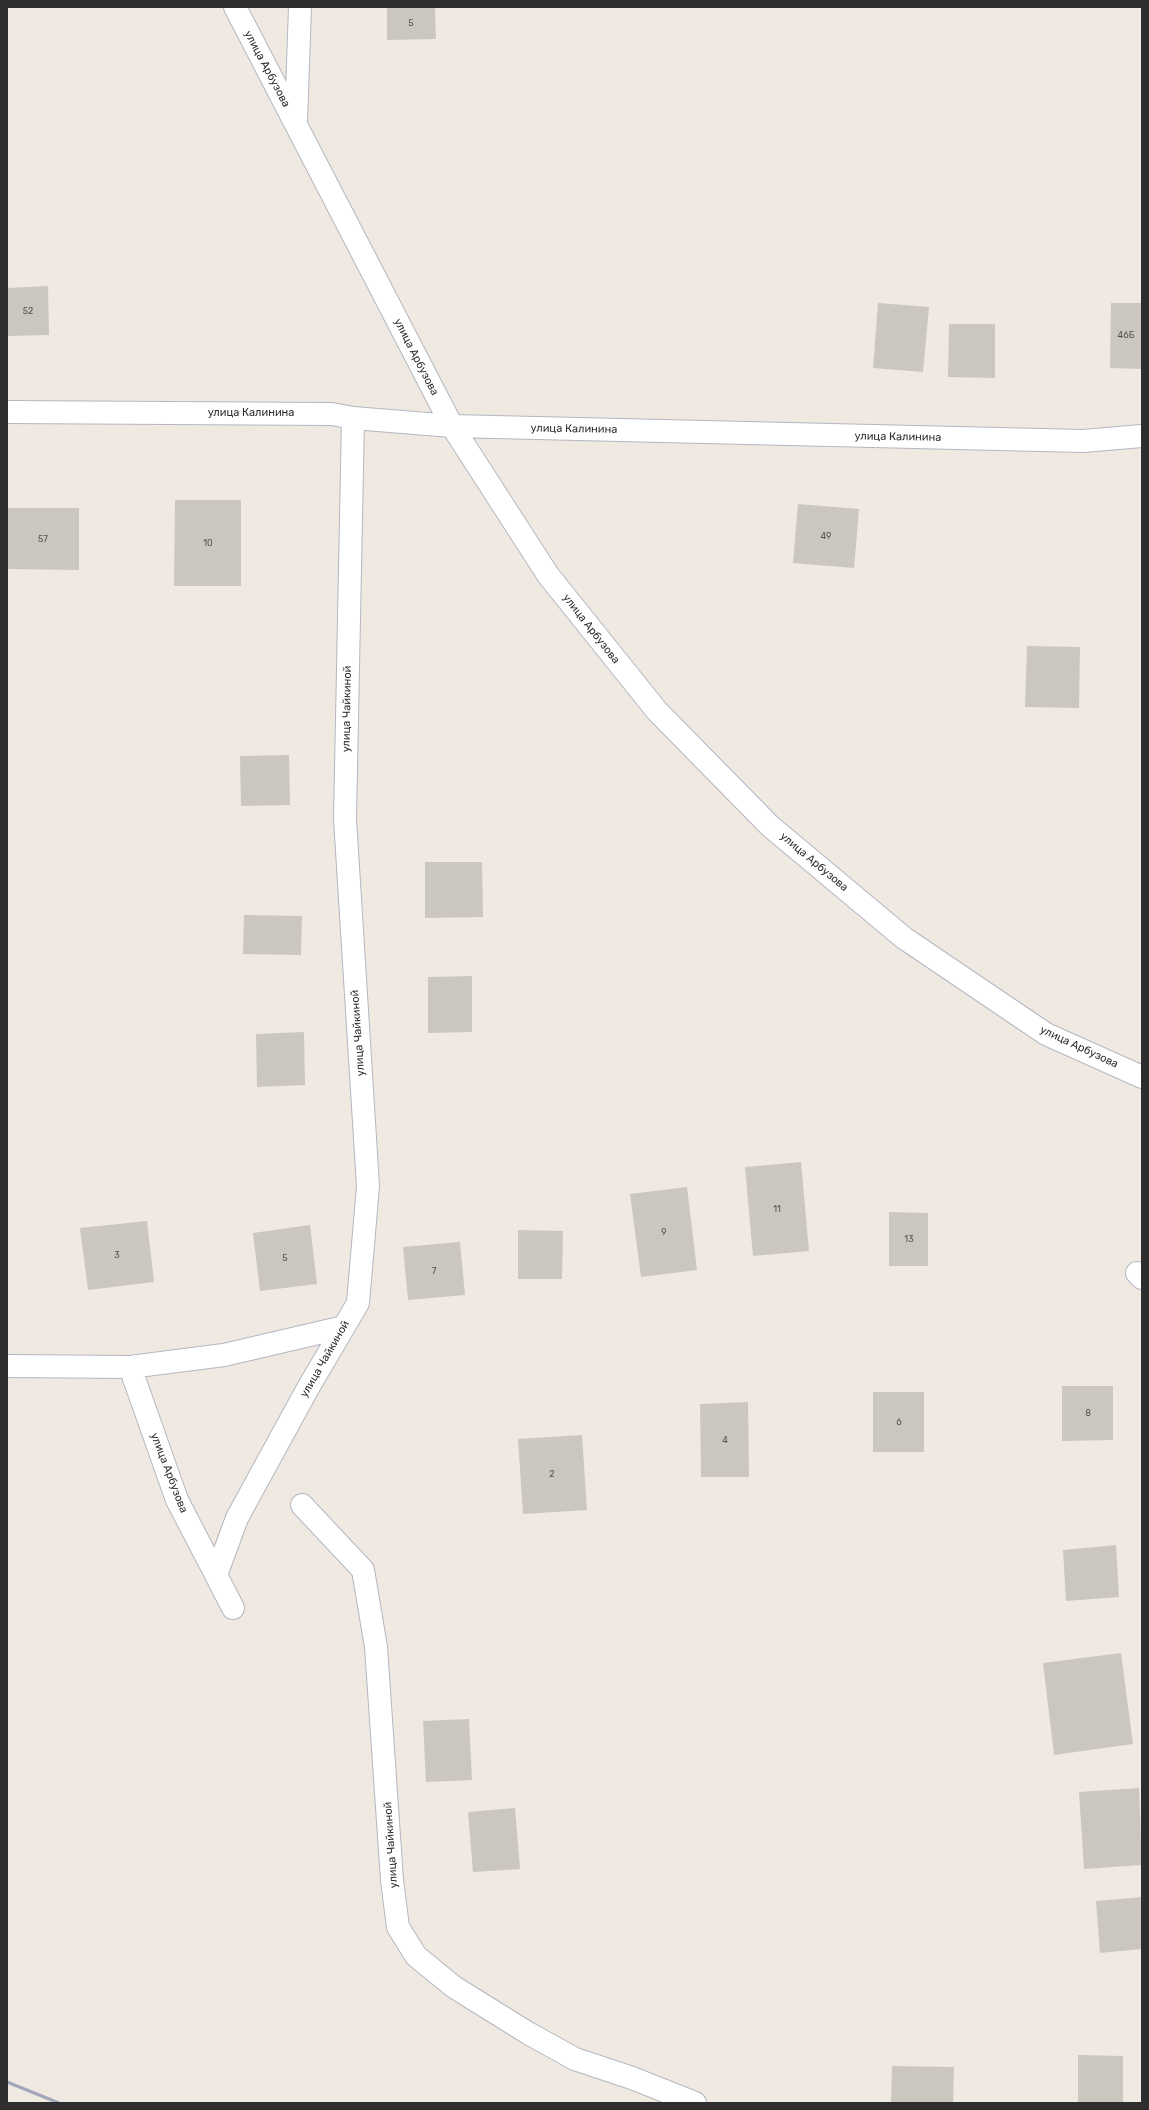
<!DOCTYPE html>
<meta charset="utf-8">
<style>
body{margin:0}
#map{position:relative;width:1149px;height:2110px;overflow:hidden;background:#efe9e1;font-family:Rubik,sans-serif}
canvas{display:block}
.frame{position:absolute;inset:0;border:8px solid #2e2e2e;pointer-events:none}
</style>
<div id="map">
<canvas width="1149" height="2110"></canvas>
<div class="frame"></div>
</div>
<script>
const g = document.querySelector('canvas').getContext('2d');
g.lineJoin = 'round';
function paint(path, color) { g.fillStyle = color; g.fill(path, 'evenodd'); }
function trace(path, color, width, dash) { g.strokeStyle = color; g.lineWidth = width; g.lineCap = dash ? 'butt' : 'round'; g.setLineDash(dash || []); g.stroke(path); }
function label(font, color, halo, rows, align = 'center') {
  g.font = font + ' Rubik,sans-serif'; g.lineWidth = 4; g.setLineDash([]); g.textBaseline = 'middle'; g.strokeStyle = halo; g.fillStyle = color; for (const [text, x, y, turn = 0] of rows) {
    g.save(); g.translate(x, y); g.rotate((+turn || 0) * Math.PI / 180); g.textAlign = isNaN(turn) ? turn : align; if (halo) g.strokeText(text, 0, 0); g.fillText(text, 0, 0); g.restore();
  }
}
paint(new Path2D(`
 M387,7h48l1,32 -49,1z
 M48,286l1,49 -42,1v-48z
 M878,303l51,4 -6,65 -50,-4z
 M1111,303h31v66l-32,-1z
 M949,324h46v54l-47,-1z
 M175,500h66v86h-67z
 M798,504l61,5 -5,59 -61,-5z
 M7,508h72v62l-72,-1z
 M1027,646l53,1 -1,61 -54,-1z
 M289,755l1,50 -49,1 -1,-50z
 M425,862h57l1,55 -58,1z
 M244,915l58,1 -1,39 -58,-1z
 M472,976v56l-44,1v-56z
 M304,1032l1,53 -48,2 -1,-53z
 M801,1162l8,89 -56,5 -8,-89z
 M687,1187l10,83 -56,7 -11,-83z
 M889,1212l39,1v53h-39z
 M147,1221l7,61 -66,8 -8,-62z
 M310,1225l7,59 -57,7 -7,-58z
 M518,1230l45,1 -1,48h-44z
 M460,1242l5,53 -57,5 -5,-53z
 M1062,1386h51v54l-51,1z
 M873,1392h51v60h-51z
 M748,1402l1,75h-48l-1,-73z
 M582,1435l5,75 -64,4 -5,-75z
 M1116,1545l3,52 -53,4 -3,-51z
 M1121,1653l12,91 -79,11 -11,-92z
 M469,1719l3,61 -46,2 -3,-61z
 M1139,1788l3,77 -58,4 -5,-77z
 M515,1808l5,61 -47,3 -5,-60z
 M1142,1897v52l-42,4 -4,-52z
 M1078,2055l45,1v47h-45z
 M892,2066l62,1 -1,36h-62z`), '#cbc7bf');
const minor = new Path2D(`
 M235,7l217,419 96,149 109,136 113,115 134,112 142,96 96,43
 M296,122l4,-115
 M7,412l325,2 21,4 99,8 631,15 59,-5
 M1137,1273l5,5
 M7,1366l123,1 94,-12 120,-28
 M130,1367l47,133 39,75
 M302,1505l61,65 13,77 16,233 6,47 18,29 38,31 74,46 47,26 57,19 63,25
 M233,1608l-17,-33 21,-57 71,-130 50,-85 10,-117 -23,-367 8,-401`);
trace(minor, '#b4b7c1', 24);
trace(minor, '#fff', 22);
trace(new Path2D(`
 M7,2082l52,21`), '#a3a6b8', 3);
label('9px', '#555452', null, [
 ["5",411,23],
 ["52",28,311],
 ["46Б",1126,335],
 ["49",826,536],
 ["57",43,539],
 ["10",208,543],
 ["11",777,1209],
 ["9",664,1232],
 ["13",909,1239],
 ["3",117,1255],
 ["5",285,1258],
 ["7",434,1271],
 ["8",1088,1413],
 ["6",899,1422],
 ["4",725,1440],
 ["2",552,1474]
]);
label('11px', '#2e2e2e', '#fff', [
 ["улица Арбузова",267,69,62],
 ["улица Арбузова",416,357,63],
 ["улица Калинина",251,413],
 ["улица Калинина",574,429,1],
 ["улица Калинина",898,437,1],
 ["улица Арбузова",591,629,52],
 ["улица Чайкиной",347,709,-89],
 ["улица Арбузова",814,862,40],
 ["улица Чайкиной",358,1033,-94],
 ["улица Арбузова",1079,1047,25],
 ["улица Чайкиной",325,1359,-60],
 ["улица Арбузова",169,1473,69],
 ["улица Чайкиной",391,1845,-94]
]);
</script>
